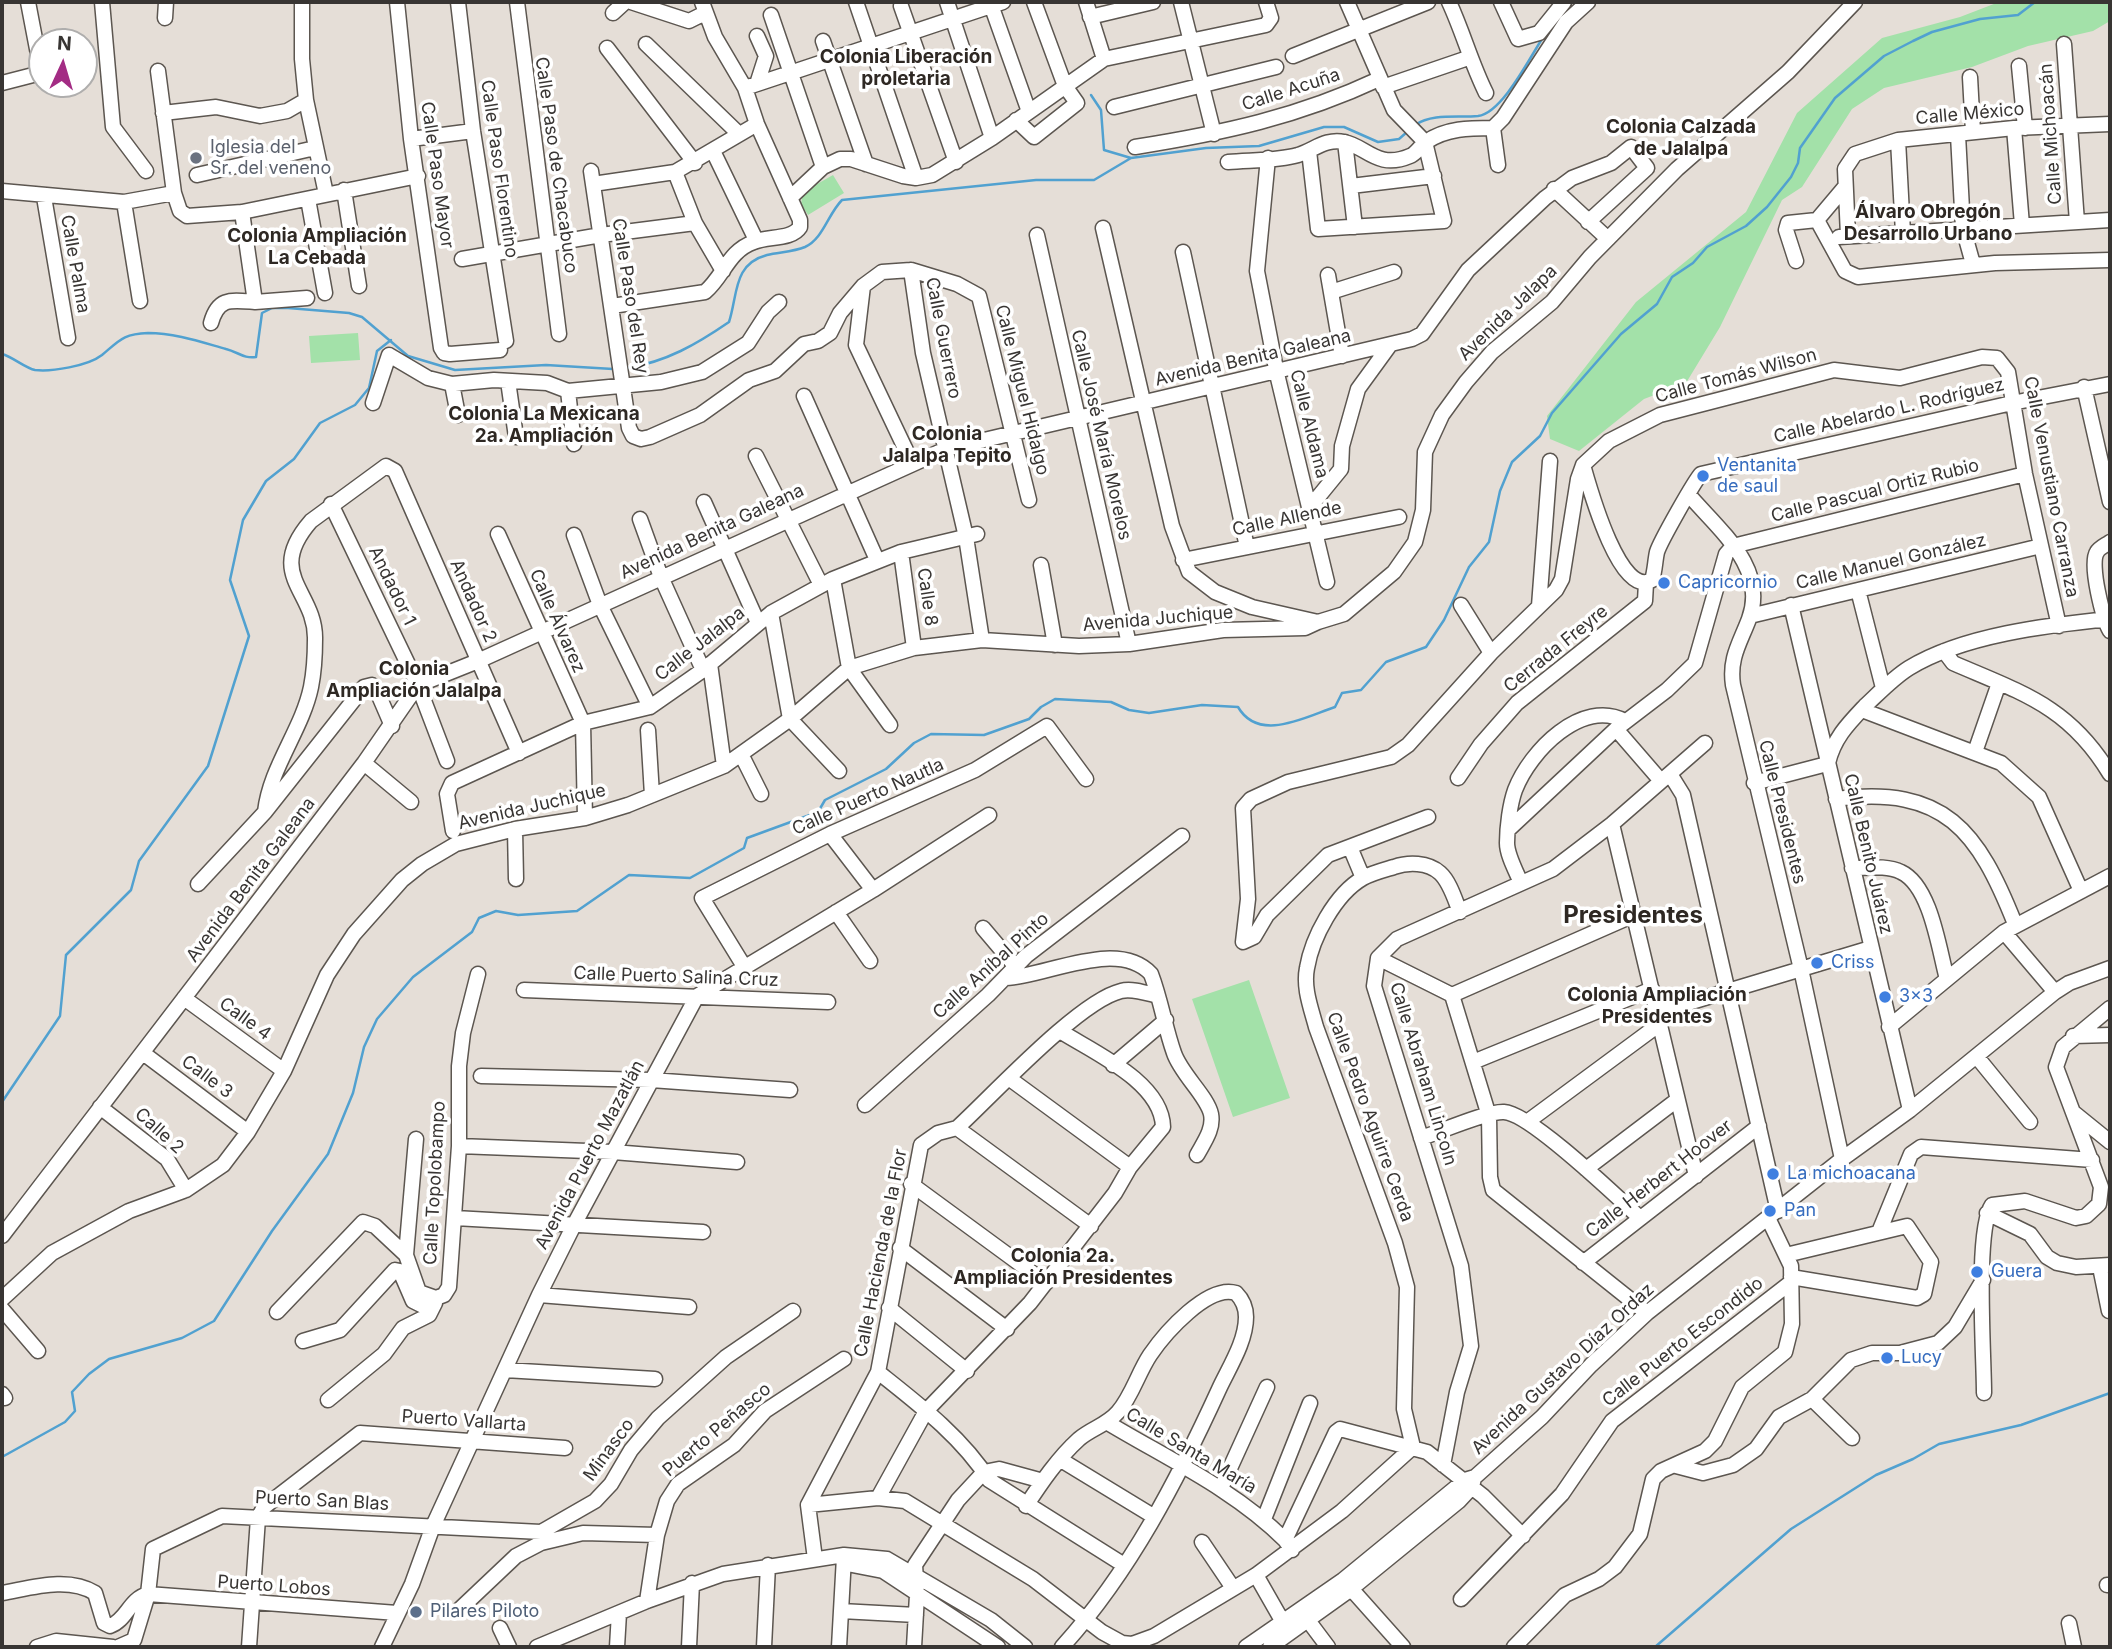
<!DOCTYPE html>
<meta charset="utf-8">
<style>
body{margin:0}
#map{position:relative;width:2112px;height:1649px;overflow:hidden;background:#e5ded7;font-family:Inter,sans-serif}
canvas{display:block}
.frame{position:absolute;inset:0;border:4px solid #383533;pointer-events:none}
.north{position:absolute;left:28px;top:28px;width:70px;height:70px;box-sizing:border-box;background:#fff;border:2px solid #afaead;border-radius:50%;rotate:4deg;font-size:19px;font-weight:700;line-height:28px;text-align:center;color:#383533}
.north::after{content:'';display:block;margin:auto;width:24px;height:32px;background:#a32c84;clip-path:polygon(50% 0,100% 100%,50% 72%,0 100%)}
</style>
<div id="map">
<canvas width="2112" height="1649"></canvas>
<div class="frame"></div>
<div class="north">N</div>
</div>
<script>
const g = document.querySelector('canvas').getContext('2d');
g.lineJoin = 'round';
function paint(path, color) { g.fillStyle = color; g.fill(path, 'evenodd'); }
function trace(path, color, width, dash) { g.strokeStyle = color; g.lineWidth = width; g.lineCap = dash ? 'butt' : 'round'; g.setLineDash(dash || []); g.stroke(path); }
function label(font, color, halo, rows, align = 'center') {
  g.font = font + ' Inter,sans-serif'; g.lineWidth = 7; g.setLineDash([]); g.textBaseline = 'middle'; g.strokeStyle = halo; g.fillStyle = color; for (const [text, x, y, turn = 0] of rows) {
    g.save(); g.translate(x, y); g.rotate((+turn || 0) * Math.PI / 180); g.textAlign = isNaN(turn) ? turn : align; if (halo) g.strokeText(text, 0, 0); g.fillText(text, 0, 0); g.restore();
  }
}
paint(new Path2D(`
 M1999,2h111v19l-17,10 -65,15 -56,21 -88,21 -32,21 -50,78 -20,13 -62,127 -34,56 -42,16 -65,52 -29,-12 -3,-23 89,-114 110,-90 51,-99 85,-75 78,-21z
 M833,175l11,18 -36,22 -7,-11 2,-12z
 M358,333l2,27 -49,3 -2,-27z
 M1249,980l41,118 -57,19 -41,-118z`), '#a3e1a9');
trace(new Path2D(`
 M1091,95l10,15 3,40 27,8
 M1415,125c18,-12 43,-7 63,-9 24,-3 51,-57 64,-77
 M2,354c11,3 23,14 33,16 16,2 53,-4 67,-15 18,-15 21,-21 46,-22 27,0 53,9 78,16 12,3 18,10 30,8l6,-44 10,-5h16l61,5 13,4 46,39 47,14 91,-5 67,4
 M627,368c39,-6 70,-24 102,-46 9,-28 4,-58 38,-67 12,-3 26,-3 38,-8 18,-8 23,-33 37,-47l194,-20h58l37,-22 75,-10 53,-2 65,-19h20l34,15 21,-3 8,-7
 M2,1102l58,-86 6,-61 65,-65 8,-29 69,-95 41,-130 -19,-56 13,-60 23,-39 28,-22 26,-36 35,-18 14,-17 8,-37 14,-11
 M2,1457l63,-35 10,-11 -3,-19 17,-18 20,-15 73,-21 32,-17 58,-90 56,-77 25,-61 11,-46 13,-28 36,-42 59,-45 7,-14 17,-7 22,4 59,-4 52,-36 61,3 54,-30 3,-10 71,-26 7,-12 61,-31 28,-26 17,-9 53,1 45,-16 12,-12 14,-8 56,3 18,8 20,3 53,-8 36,2c21,36 67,10 97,0l7,-14 19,-3 25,-28 40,-15 18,-27 25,-53 20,-25 11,-51 12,-29 28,-26 12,-23 69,-79 36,-30 15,-27 21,-14 14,-16 39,-21 21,-19 24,-30 7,-14 2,-15 35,-50 49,-42 29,-15 19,-9 48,-13 38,-4 17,-13
 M1655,1647l136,-118 85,-54 37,-16 26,-15 82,-19 89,-32`), '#51a1d0', 2.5);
const minor = new Path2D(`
 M102,2l11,125 33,44
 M302,2v57l4,41 20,94
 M397,2l14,137 30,209 3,5 6,1 50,-4
 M458,2l15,129 33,210
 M517,2l42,332
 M631,2l58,19 16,-8
 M856,2l60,176
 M947,2l45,136
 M990,2l38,107
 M1086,2l18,57
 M1181,2l33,132
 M1449,2c14,30 22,61 37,91
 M1501,2l17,37 21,-6 25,-31
 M901,6l55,156
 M613,13l12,-11
 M771,15l52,152
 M1090,17l63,-15
 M165,18l1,-16
 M823,41l43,123
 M646,44l92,89
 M2064,44l13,178
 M607,48l88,115
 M1293,56l135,-54
 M2019,66l6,62
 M158,71l16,122 6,18 7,5 55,-4 176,-36
 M1970,77l3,55
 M2,83l35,-9 4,-4 -13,-68
 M757,84l9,-28 -9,-20
 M1383,87l85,-29
 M745,88l258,-86
 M1114,107l162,-40
 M163,113l53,-6 44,9 27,-5 19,-11
 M1016,120l18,17 43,-34 -12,-17 -31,-84
 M1493,128l5,37
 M2014,128l8,97
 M1958,135l5,93 10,36
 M411,139l62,-8
 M1898,140l5,93
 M1345,142l10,85
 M1135,147c88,-14 163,-30 244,-68
 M713,151l43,89
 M1309,151l9,78 126,-8 -19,-79 -31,-32 -47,-108
 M1268,158l-11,113 20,103 50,208
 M1228,162c22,-2 49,-1 70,-7 16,-5 28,-17 46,-13 22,4 33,28 66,14 6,-2 10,-10 16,-14 20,-14 44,-14 67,-14l10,-10 63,-96 22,-20
 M591,171l38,257 4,8 8,3 9,-2 50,-22 49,-35 26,-9 29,-27 14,-3 12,-8 10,-20 23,-27 19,-14 29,-2 46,14 22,12 50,204
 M675,172l20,51 28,48
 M197,175l118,-27
 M593,184l82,-12 82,-48
 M1351,186l83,-10
 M1554,189l54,50
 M344,190l15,96
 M2,191l122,11 50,-9
 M44,197l24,141
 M790,198l33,-31 17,-8h11l52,17 13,2 16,-3 60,-37 112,-79 162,-34 5,-7 -5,-16
 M308,199l17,94
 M124,202l16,99
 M1817,220l28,51 13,6 137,-14 115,-3
 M1817,220l27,-32
 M1103,228l69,298 17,46 26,20 37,15 66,15 26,-8 50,-42 21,-30 8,-32 2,-58 17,-37 24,-33 26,-30 60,-50 38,-45 87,-88 111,-97 67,-70
 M1037,235l92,409
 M1848,236l-3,-67 10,-15 43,-14 116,-12 96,-4
 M1839,237l271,-17
 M1183,252l64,295
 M462,259l139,-24 94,-12
 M1796,261l-10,-31 2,-7 29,-3
 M911,270l12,83 43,184 16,103
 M1328,275l14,81
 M863,286l-7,59 56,118
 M1331,292l63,-20
 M255,302l52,-4
 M612,306l93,-14c19,-16 23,-41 49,-50 13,-6 38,-2 46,-15v-7l-43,-96 -12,-36 -30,-51 -13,-35
 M211,323c7,-26 20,-23 44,-21l-13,-90
 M508,381l8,56
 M452,384l6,31
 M2084,387l26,115
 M568,391l6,53
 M804,396l73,164
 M373,403l16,-48 39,23 24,6 42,-4 53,3 21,8 93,-9 41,-10 46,-29 20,-31 11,-10
 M756,456l65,129
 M1583,465c6,21 37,135 69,115 3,-9 3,-19 5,-28 3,-10 38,-72 44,-78l311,-71 98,-19
 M1689,495c30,35 79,73 60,124 -9,24 -20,39 -16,66l68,284 41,190
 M704,502l54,121
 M331,504l87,181 29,76
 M1310,507l31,-38 1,-23 16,-57 32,-44
 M640,519l21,58 42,93
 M498,534l85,189 2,95
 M574,535l26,70 50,102
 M2110,542c-4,3 -11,6 -13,10 -8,12 6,67 13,79
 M901,552l13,96
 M1183,560l216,-43
 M1041,565l14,80
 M833,579l16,89 41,57
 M1858,590l25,98
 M1461,605l30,48
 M1791,605l119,505
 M1539,606l11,-145
 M771,613l19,106 49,52
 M1750,616l291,-70
 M1944,651l9,12c69,30 116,43 157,111
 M710,664l14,102
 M1862,710l139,53 38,34 42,94
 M1616,729l45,52
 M648,730l4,65
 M1975,752l24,-69
 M741,754l20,40
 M364,763l47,39
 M1828,763c6,-25 20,-39 37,-57 14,-13 28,-28 44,-38 54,-33 139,-43 201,-49
 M1670,774l13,21 95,416
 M1458,778l23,-34 36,-41 128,-102 1,-18
 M1754,783l73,-19
 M1836,799c109,-14 142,32 179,125
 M265,812c5,-45 37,-82 46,-125 3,-15 4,-33 4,-48 1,-48 -51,-64 -4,-118l75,-55 9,5 124,282
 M1428,817l-100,38 -61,60 -13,22 -11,5 5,-43 -5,-91 8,-9 37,-17 103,-25 17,-12 83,-92 65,-63 6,-11 16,-100 5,-14 26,-24 51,-26 174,-45 66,8 82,-21 15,1 11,14 17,102 34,152
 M1612,824l84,352
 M515,829l1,50
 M1508,830l108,-101 51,-39 28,-27 31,-109 7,-8 292,-72
 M453,831l-6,-37 5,-11 131,-60 67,-16 53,-37 68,-57 62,-34 68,-27 76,-18
 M830,834l43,56
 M1350,847l13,31
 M1852,868c15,0 35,-3 49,4 30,14 38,78 46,107
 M1521,883c-5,-12 -14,-28 -14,-40 0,-16 3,-39 8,-53 15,-39 67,-92 110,-69
 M198,884l67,-72 99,-125 8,-2 4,4 16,37
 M836,912l34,49
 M983,928l33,39
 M2004,932l51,60
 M1378,958l74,37
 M745,968l-43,-70 128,-64 145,-64 72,-44 39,53
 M1006,978c41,-2 112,-40 145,-4 10,26 14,54 23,79 7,21 33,43 37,61 3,15 -7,28 -14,41
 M524,990l304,12
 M1452,995l37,121 1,61 3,13 154,123
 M1452,995l182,-80
 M184,998l100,73
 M1658,1012l213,-64
 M1889,1027l115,-95 106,-56
 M2073,1036l37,-1
 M143,1053l105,79
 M1977,1057l53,65
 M1473,1062l179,-73
 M1113,1065l53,-45
 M481,1076l170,4 139,10
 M1010,1079l120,88
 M865,1105l123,-110 38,-39 156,-120
 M100,1107l67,52 19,31
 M2073,1112l37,30
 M1527,1122l134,-99
 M957,1128l134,98
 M1421,1138c19,-6 66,-27 83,-26 26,1 112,84 136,106
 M416,1139l-10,116 13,37 17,6 8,-3 5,-8 10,-141v-80l4,-33 15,-59
 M459,1146l154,6 124,10
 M1586,1169l91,-69
 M911,1184l135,99
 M1987,1213l43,21 17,23 10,6 19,4 34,-2
 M455,1218l248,14
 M1879,1232l32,-78 10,-7 171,13
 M2,1236l362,-473 54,-78 60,-24 468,-212 466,-110 10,-5 46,-64 77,-72 27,-20 39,-15 20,-16 16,21 -59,54
 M900,1248l107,81
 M1786,1255l121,-29 24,36 -7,32 -7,4 -126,-21
 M1583,1263l176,-137
 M2100,1267l9,44
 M539,1295l150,12
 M2,1299l50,-46 77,-42 57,-21 37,-25 25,-33 36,-61 43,-96 27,-41 48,-54 20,-16 34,-20 59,-15 70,-11 43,-13 96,-39 66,-47 59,-51 65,-20 68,-8 97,6 50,-2 94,-14 82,-2 13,-6
 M889,1308l78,63
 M2,1309l36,42
 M277,1312l86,-90 12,4 31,29
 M303,1341l37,-11 55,-60 5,1 13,30 18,9
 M505,1370l150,9
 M878,1372c39,31 84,65 111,108l135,85
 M1984,1393c0,-38 -9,-163 8,-188l33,-4 51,17 10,-2 13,-12 2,-17 -45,-120 7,-20 47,-39
 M2,1394l3,4
 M1812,1399l40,39
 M328,1400l56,-46 19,-26 26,-13 6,-12
 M1108,1423c60,36 127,67 177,117
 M1413,1447l-9,-38 3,-122 -12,-44 -79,-216c-5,-19 -13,-39 -9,-59 5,-30 28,-74 56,-90 9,-5 21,-8 31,-11 14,-5 34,-5 46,6 10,9 15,27 20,39
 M1061,1460l92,56
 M1443,1465l14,-73 14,-46 -10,-80 -87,-280 4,-28 19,-19 156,-70 59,-45 93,-81
 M1676,1466l27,7 30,-8 23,-16 23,-32 33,-18 39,-39 21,-7h28l38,-10 17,-16 28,-47
 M1221,1488l46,-101
 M878,1498l48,-87 104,-108 85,-110 15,-26 33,-40c-1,-45 -70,-75 -103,-96
 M808,1505l70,-7 27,3 128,78 69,53 20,11 10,1 22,-8 102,-61 86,-64 71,-64
 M1026,1506c15,-23 32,-48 53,-67 13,-11 28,-14 39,-27 14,-16 20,-39 32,-57 15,-22 58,-71 86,-62 7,7 10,14 10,24 0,24 -16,49 -26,70 -42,92 -90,185 -158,260
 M1264,1519l46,-116
 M1202,1542l31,46
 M541,1543l42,-10 74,2
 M1292,1550l-7,-10 51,-108 4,-3 87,23 56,44 40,40
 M815,1559l-7,-54 70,-133 43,-227 17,-12 19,-5c35,-32 122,-127 164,-137 11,-3 25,2 37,5
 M847,1564l36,7 115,76
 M1256,1575l32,56
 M1346,1583l57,64
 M2107,1585h3
 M2,1593c29,-5 66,-17 93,0l9,30 6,3c17,-6 19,-27 38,-32l249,19
 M1461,1599l101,-105 50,-73 178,-138
 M647,1601l10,-66 10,-34 11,-17 56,-39 31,-34 79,-52
 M460,1609l56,-53 25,-13v-11l54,-31 16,-17 20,-34 27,-32 68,-61 67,-46
 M841,1611l75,4
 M1304,1615l24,32
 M2069,1623l5,24
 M500,1628l9,19
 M37,1647l19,-6 57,6
 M118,1647l16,-7 14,-46 5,-45 69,-33 319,16
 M249,1647l9,-129 6,-11 96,-74 205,15
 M382,1647l30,-63 21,-58 106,-231 36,-72 122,-227 176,-106 116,-75
 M537,1647l110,-46 76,-27 121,-19 43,4 104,61 34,27
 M617,1647l2,-34
 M689,1647l3,-64
 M764,1647l4,-82
 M839,1647l5,-90
 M914,1647l3,-52 -2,-30 43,-65 26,-28 15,-3 44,12
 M1246,1647l97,-67 122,-100 10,-3 67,-60 49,-52 56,-52 195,-154 68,-49 145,-118 14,-9 41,-15
 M1270,1647l81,-58 108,-88 13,-14 2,-9
 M1514,1647l51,-52 34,-16 16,-12 25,-33 13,-55 8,-8 44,-20 10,-10 27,-54 43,-35 7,-28 -1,-58 -23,-48`);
trace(minor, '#5c5650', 17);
trace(minor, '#fff', 14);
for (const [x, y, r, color] of [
 [196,158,7,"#6b7280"],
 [1703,476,7,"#3f7fe0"],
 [1664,583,7,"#3f7fe0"],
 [1817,963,7,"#3f7fe0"],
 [1885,997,7,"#3f7fe0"],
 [1773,1174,7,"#3f7fe0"],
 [1770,1211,7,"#3f7fe0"],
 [1977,1272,7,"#3f7fe0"],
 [1887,1358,7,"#3f7fe0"],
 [416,1612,7,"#5c6f8a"]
]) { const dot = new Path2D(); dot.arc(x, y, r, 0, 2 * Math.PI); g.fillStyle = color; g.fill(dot); trace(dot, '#fff', 2.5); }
label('18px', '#383533', '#fff', [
 ["Calle Acuña",1291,90,-18],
 ["Calle México",1970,114,-5],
 ["Calle Michoacán",2051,134,-94],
 ["Calle Paso de Chacabuco",556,165,82],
 ["Calle Paso Florentino",499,169,82],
 ["Calle Paso Mayor",437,175,82],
 ["Calle Palma",75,264,80],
 ["Calle Paso del Rey",630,296,81],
 ["Avenida Jalapa",1508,313,-44],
 ["Calle Guerrero",943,338,79],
 ["Avenida Benita Galeana",1253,358,-13],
 ["Calle Tomás Wilson",1736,376,-15],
 ["Calle Miguel Hidalgo",1022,390,76],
 ["Calle Abelardo L. Rodríguez",1889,411,-13],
 ["Calle Aldama",1309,424,76],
 ["Calle José María Morelos",1101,435,77],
 ["Calle Venustiano Carranza",2051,487,79],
 ["Calle Pascual Ortiz Rubio",1875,491,-14],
 ["Calle Allende",1287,519,-12],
 ["Avenida Benita Galeana",712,532,-25],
 ["Calle Manuel González",1891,562,-13],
 ["Andador 1",392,586,64],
 ["Calle 8",927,597,82],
 ["Andador 2",473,601,66],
 ["Avenida Juchique",1158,619,-5],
 ["Calle Álvarez",557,621,66],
 ["Calle Jalalpa",700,644,-38],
 ["Cerrada Freyre",1556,649,-39],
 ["Calle Puerto Nautla",868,797,-24],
 ["Avenida Juchique",532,807,-13],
 ["Calle Presidentes",1782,812,76],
 ["Calle Benito Juárez",1868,854,77],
 ["Avenida Benita Galeana",251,880,-53],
 ["Calle Aníbal Pinto",991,966,-42],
 ["Calle Puerto Salina Cruz",676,977,2],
 ["Calle 4",245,1019,36],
 ["Calle Abraham Lincoln",1423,1074,73],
 ["Calle 3",207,1077,37],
 ["Calle Pedro Aguirre Cerda",1370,1117,70],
 ["Calle 2",159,1131,42],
 ["Avenida Puerto Mazatlán",590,1155,-62],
 ["Calle Herbert Hoover",1659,1179,-38],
 ["Calle Topolobampo",435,1183,-87],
 ["Calle Hacienda de la Flor",881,1253,-79],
 ["Calle Puerto Escondido",1683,1342,-38],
 ["Avenida Gustavo Díaz Ordaz",1563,1369,-43],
 ["Puerto Vallarta",464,1421,4],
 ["Puerto Peñasco",717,1430,-40],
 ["Minasco",609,1450,-54],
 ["Calle Santa María",1191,1451,31],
 ["Puerto San Blas",322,1501,3],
 ["Puerto Lobos",274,1586,4]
]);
label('18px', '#5b616d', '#fff', [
 ["Iglesia del",210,148],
 ["Sr. del veneno",210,169]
], 'left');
label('18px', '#366cbe', '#fff', [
 ["Ventanita",1717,466],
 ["de saul",1717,487],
 ["Capricornio",1678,583],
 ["Criss",1831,963],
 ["3x3",1899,997],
 ["La michoacana",1787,1174],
 ["Pan",1784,1211],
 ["Guera",1991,1272],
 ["Lucy",1901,1358]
], 'left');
label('18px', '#4e5e75', '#fff', [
 ["Pilares Piloto",430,1612]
], 'left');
label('bold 19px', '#2e2823', '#fff', [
 ["Colonia Liberación",906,57],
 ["proletaria",906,79],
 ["Colonia Calzada",1681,127],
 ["de Jalalpa",1681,149],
 ["Álvaro Obregón",1928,212],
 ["Desarrollo Urbano",1928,234],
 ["Colonia Ampliación",317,236],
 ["La Cebada",317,258],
 ["Colonia La Mexicana",544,414],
 ["2a. Ampliación",544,436],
 ["Colonia",947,434],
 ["Jalalpa Tepito",947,456],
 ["Colonia",414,669],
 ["Ampliación Jalalpa",414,691],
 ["Colonia Ampliación",1657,995],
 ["Presidentes",1657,1017],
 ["Colonia 2a.",1063,1256],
 ["Ampliación Presidentes",1063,1278]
]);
label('bold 24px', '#2e2823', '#fff', [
 ["Presidentes",1633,916]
]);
</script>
